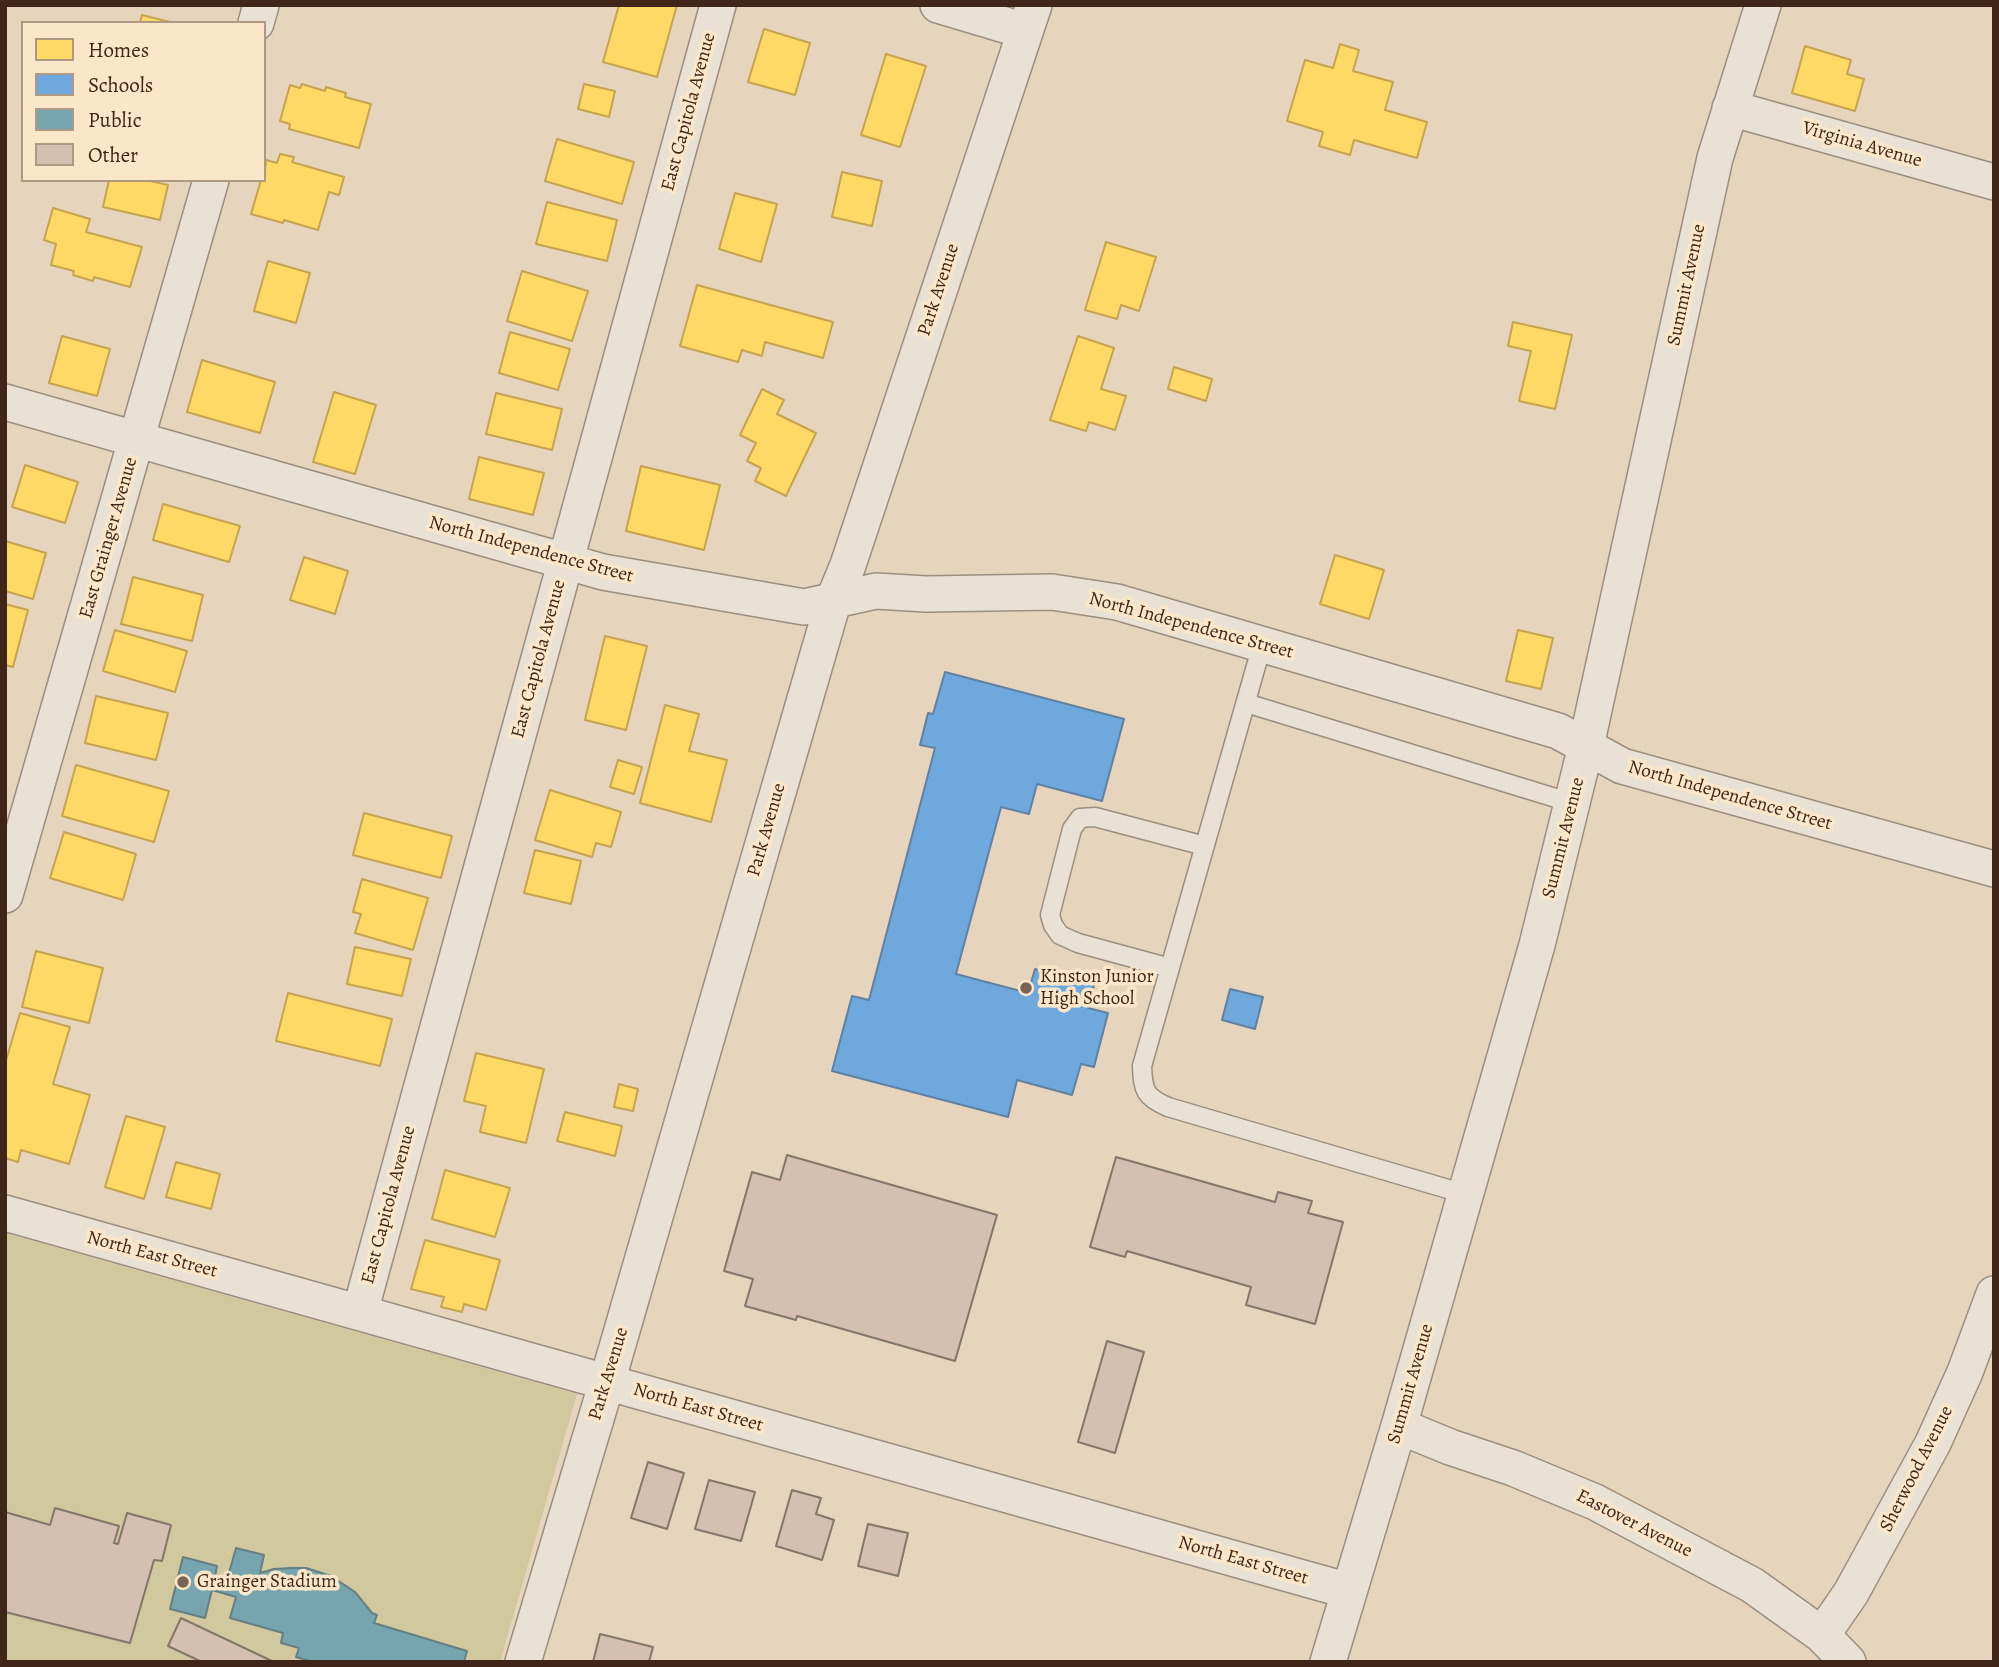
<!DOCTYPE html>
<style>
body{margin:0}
#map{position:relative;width:1999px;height:1667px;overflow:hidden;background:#e6d4bc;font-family:Alegreya,serif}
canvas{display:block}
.frame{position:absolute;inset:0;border:7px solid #402619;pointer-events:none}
.legend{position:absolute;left:21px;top:21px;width:245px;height:161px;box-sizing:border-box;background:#fae6c8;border:2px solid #b09982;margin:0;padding:9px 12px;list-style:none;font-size:21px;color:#402619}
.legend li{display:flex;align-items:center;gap:14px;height:35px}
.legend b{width:35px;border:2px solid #b09982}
</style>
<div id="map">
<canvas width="1999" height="1667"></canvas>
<div class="frame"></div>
<ul class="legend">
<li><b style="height:19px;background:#ffd966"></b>Homes</li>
<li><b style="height:19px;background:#6fa8dc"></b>Schools</li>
<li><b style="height:19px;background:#76a5af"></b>Public</li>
<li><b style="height:19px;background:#d4bfb0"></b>Other</li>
</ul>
</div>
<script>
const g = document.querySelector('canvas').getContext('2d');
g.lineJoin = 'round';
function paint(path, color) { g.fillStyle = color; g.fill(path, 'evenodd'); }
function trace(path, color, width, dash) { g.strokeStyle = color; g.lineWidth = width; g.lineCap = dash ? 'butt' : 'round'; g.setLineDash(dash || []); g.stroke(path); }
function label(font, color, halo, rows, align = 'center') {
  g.font = font + ' Alegreya,serif'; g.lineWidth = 7; g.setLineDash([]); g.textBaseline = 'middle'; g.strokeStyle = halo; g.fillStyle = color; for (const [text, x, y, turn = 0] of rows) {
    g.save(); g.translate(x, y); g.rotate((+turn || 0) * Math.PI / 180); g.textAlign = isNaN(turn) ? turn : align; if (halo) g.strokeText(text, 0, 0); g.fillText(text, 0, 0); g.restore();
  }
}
paint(new Path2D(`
 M5,1233l572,161 -77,268h-495z`), '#d2c89e');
const homes = new Path2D(`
 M619,5h58l-20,72 -54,-15z
 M142,15l32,8h-34z
 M764,29l46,14 -15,52 -47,-13z
 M1340,44l19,6 -6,21 40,11 -8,28 42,12 -10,36 -63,-18 -4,15 -31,-9 4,-14 -36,-11 18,-61 28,8z
 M1805,46l46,14 -4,14 17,5 -9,32 -63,-18z
 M886,54l40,12 -26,81 -39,-12z
 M302,84l23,7 1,-4 20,6 -1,4 26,7 -12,44 -70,-19 1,-5 -10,-3 10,-36 10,3z
 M584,84l31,7 -6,26 -31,-8z
 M557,139l77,23 -12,42 -77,-23z
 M280,154l14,3 -2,5 52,15 -5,18 -10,-3 -11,38 -34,-10 -1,3 -32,-9 10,-34h3l2,-20 11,3z
 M842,172l40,9 -10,45 -40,-9z
 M109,180h37l22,5 -8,35 -57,-13z
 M735,193l42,11 -16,58 -42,-13z
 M547,202l70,18 -10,41 -71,-17z
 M53,208l37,11 -4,13 56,15 -12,40 -36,-10 -1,4 -20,-6 1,-4 -23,-6 5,-21 -12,-4z
 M1106,242l50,15 -17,54 -18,-6 -4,14 -32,-9z
 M268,261l42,12 -14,50 -42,-12z
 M522,271l66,20 -16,50 -65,-20z
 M697,285l136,37 -10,36 -58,-16 -3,14 -20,-6 -4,12 -58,-16z
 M1513,322l59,13 -17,74 -36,-8 12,-50 -23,-5z
 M510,332l60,17 -12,41 -59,-17z
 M62,336l48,13 -13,47 -48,-13z
 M1078,336l36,12 -13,41 25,7 -11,34 -26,-8 -3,9 -36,-11z
 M202,360l73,22 -15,51 -73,-21z
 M1174,367l38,12 -6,22 -38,-12z
 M762,389l22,11 -7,14 39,19 -30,63 -31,-15 6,-13 -14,-7 9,-18 -16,-8z
 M334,392l42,13 -21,69 -42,-12z
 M496,393l66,16 -10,41 -66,-16z
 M479,457l65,16 -11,42 -64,-16z
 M25,465l53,17 -13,41 -53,-16z
 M641,466l79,19 -16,65 -78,-19z
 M163,504l77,22 -11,36 -76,-22z
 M5,541l41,12 -13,46 -28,-8z
 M1335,555l49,15 -15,49 -49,-15z
 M304,557l44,14 -13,43 -45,-14z
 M133,577l70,18 -11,46 -71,-17z
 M5,604l23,6 -15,57 -8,-2z
 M115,630l72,21 -12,41 -72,-21z
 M1518,630l35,8 -12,51 -35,-8z
 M605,636l42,10 -21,84 -41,-10z
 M96,696l72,17 -12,47 -71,-17z
 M665,705l34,9 -10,37 38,9 -16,62 -71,-19z
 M618,760l24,7 -8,27 -24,-7z
 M76,765l93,26 -15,51 -92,-26z
 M550,790l71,22 -10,35 -15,-4 -4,14 -57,-17z
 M364,813l88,23 -11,42 -88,-23z
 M64,832l72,22 -13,46 -73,-22z
 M535,850l46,11 -10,43 -47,-11z
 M362,879l66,19 -15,52 -58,-17 6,-19 -8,-2z
 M355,947l56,12 -9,37 -55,-12z
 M36,951l67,17 -14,55 -67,-16z
 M288,993l104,26 -12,47 -104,-25z
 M20,1013l50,14 -17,57 37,11 -21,69 -48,-14 -3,12 -13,-4v-94z
 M476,1053l68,16 -18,74 -46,-11 6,-26 -22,-5z
 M619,1084l19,5 -5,22 -19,-4z
 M565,1112l57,14 -7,30 -58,-15z
 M126,1116l39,11 -21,72 -39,-12z
 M176,1162l44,12 -9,35 -45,-12z
 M445,1170l65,18 -15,49 -63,-18z
 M425,1240l75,20 -14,50 -22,-6 -2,8 -21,-5 3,-10 -33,-8z`);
paint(homes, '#ffd966');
trace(homes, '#c6a34f', 2);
const schools = new Path2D(`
 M945,672l179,47 -22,82 -65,-17 -8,30 -28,-7 -45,167 72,19 7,-24 59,16 -6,23 20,5 -14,54 -13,-3 -9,31 -55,-15 -9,37 -176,-46 20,-75 17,4 66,-252 -15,-3 8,-32 5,1z
 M1230,989l33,8 -8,32 -33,-9z`);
paint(schools, '#6fa8dc');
trace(schools, '#6181a2', 2);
const public = new Path2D(`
 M236,1548l28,7 -4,18 14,-4 17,-1h15l25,8 24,16 17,21 5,2 -3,8 93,28 -3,11h-151l-17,-5 3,-9 -18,-5 2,-10 -53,-15 6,-21 -24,-7 -7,28 -35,-9 13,-52 34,9 -2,11 12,3z`);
paint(public, '#76a5af');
trace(public, '#667f82', 2);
const building = new Path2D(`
 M787,1155l210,60 -42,146 -158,-45 -1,4 -51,-14 8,-27 -29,-8 28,-99 28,8z
 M1116,1157l159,45 3,-10 34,9 -4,12 35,9 -28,102 -69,-19 5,-18 -124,-36 -2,6 -35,-10z
 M1107,1341l37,11 -29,101 -37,-11z
 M648,1462l36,11 -17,56 -36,-11z
 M709,1480l46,12 -14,49 -46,-12z
 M792,1490l29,8 -5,16 18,6 -12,40 -46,-14z
 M55,1508l64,18 -5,17 4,1 9,-31 44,12 -9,36 -8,-1 -24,83 -125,-31v-100l45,13z
 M868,1524l40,9 -10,43 -40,-10z
 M181,1618l93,44h-72l-34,-16z
 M600,1634l53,13 -4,15h-56z`);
paint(building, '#d4bfb0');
trace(building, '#84766a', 2);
const lane = new Path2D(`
 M1262,645l-120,421c1,25 3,31 26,41l297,87
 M1246,703l326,100
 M1170,968l-92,-25 -18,-8 -7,-10 -3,-10 22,-86 8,-11 15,-1 110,29`);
const street = new Path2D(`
 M938,5l87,26
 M256,23l5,-18
 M1730,108l264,74
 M5,402l598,170 201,35 72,-16 50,3 126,-2 65,10 441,129 64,35 372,103
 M5,895l206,-715
 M5,1213l1344,378
 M360,1312l358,-1307
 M1399,1426l51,21 63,21 82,34 157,83 70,50 26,27
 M1822,1635l29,-42 82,-150 32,-71 29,-78
 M523,1662l84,-280 227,-783 14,-34 186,-560
 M1328,1662l71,-236 138,-481 49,-199 129,-588 48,-153`);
trace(lane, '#9b8e7f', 21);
trace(street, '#9b8e7f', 38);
trace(lane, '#e9e1d4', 18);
trace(street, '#e9e1d4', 35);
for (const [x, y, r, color] of [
 [1026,988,7,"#7a6352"],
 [183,1582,7,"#7a6352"]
]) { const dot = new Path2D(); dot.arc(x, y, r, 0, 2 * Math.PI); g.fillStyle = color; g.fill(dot); trace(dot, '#fae6c8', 2.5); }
label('19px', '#402619', '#fae6c8', [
 ["East Capitola Avenue",689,112,-75],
 ["Virginia Avenue",1862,145,16],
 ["Summit Avenue",1687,285,-78],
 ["Park Avenue",939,290,-72],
 ["East Grainger Avenue",109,538,-74],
 ["North Independence Street",531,550,15],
 ["North Independence Street",1191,626,15],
 ["East Capitola Avenue",539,659,-75],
 ["North Independence Street",1730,796,16],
 ["Park Avenue",767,830,-74],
 ["Summit Avenue",1564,838,-76],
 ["East Capitola Avenue",389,1205,-75],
 ["North East Street",152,1255,15],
 ["Park Avenue",609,1374,-73],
 ["Summit Avenue",1411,1384,-74],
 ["North East Street",698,1408,16],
 ["Sherwood Avenue",1917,1469,-63],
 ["Eastover Avenue",1634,1524,27],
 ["North East Street",1243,1561,16]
]);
label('19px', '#402619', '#fae6c8', [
 ["Kinston Junior",1040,977],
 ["High School",1040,999],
 ["Grainger Stadium",197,1582]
], 'left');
</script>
